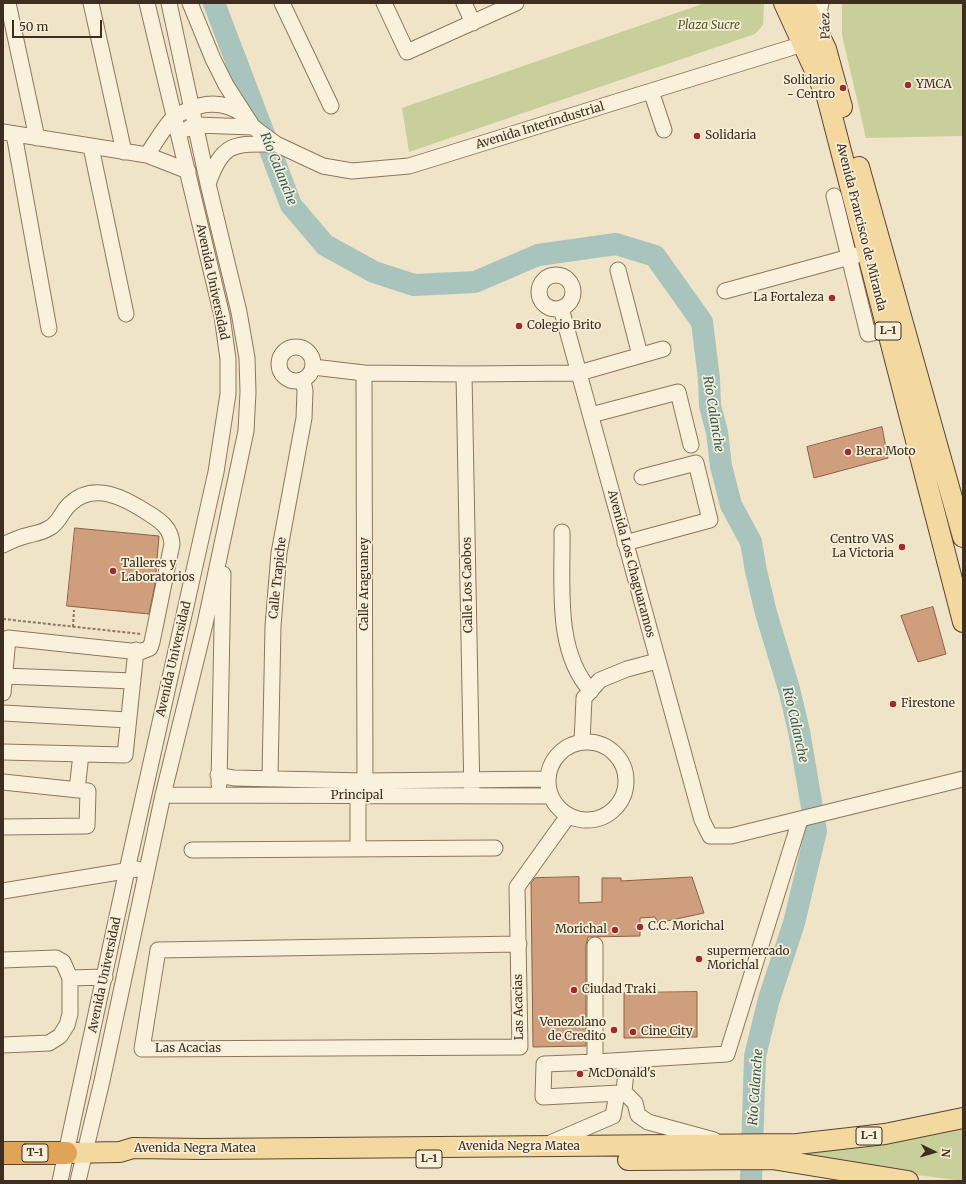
<!DOCTYPE html>
<meta charset="utf-8">
<style>
body{margin:0}
#map{position:relative;width:966px;height:1184px;overflow:hidden;background:#f0e4c8;font-family:Merriweather,serif}
canvas{display:block}
.frame{position:absolute;inset:0;border:4px solid #3d2e20;pointer-events:none}
.north{position:absolute;left:914px;top:1132px;width:40px;height:40px;-webkit-text-stroke:3px #f7eed8;paint-order:stroke;rotate:95deg;font-size:11px;font-weight:700;line-height:16px;text-align:center;color:#3d2e20}
.north::after{content:'';display:block;margin:auto;width:14px;height:18px;background:#3d2e20;clip-path:polygon(50% 0,100% 100%,50% 72%,0 100%)}
.scale{position:absolute;left:12px;top:20px;width:90px;height:18px;box-sizing:border-box;border:2px solid #3d2e20;border-top:0;padding-left:5px;font-size:12px;line-height:14px;white-space:nowrap;color:#3d2e20;-webkit-text-stroke:3px #f7eed8;paint-order:stroke}
</style>
<div id="map">
<canvas width="966" height="1184"></canvas>
<div class="frame"></div>
<div class="north">N</div>
<div class="scale">50 m</div>
</div>
<script>
const g = document.querySelector('canvas').getContext('2d');
g.lineJoin = 'round';
function paint(path, color) { g.fillStyle = color; g.fill(path, 'evenodd'); }
function trace(path, color, width, dash) { g.strokeStyle = color; g.lineWidth = width; g.lineCap = dash ? 'butt' : 'round'; g.setLineDash(dash || []); g.stroke(path); }
function label(font, color, halo, rows, align = 'center') {
  g.font = font + ' Merriweather,serif'; g.lineWidth = 3.5; g.setLineDash([]); g.textBaseline = 'middle'; g.strokeStyle = halo; g.fillStyle = color; for (const [text, x, y, turn = 0] of rows) {
    g.save(); g.translate(x, y); g.rotate((+turn || 0) * Math.PI / 180); g.textAlign = isNaN(turn) ? turn : align; if (halo) g.strokeText(text, 0, 0); g.fillText(text, 0, 0); g.restore();
  }
}
paint(new Path2D(`
 M705,3h59l-1,22 -8,9 -346,118 -7,-44z
 M842,3h121v133l-97,2 -24,-103z
 M963,1126v55l-154,-20 -19,-7z`), '#c9cf9b');
trace(new Path2D(`
 M214,3l77,202 34,40 49,27 40,13 61,-3 63,-27 78,-11 39,12 47,66 7,57 1,27 7,26 4,34 10,39 20,37 5,29 10,42 23,76 10,42 17,100 -22,92 -25,76 -14,57 -4,125`), '#a9c4bc', 22);
const building = new Path2D(`
 M882,427l6,31 -74,20 -7,-31z
 M75,528l84,8 -4,48 -6,30 -82,-8z
 M933,607l13,47 -28,8 -17,-46z
 M579,877v26l23,-1v-24h19v3l71,-4 12,36 -46,10 -3,-6 -15,1v18l-52,1 -2,8v101l-53,1 -2,-164 4,-5z
 M697,992v45l-73,1v-45z`);
paint(building, '#cf9f7d');
trace(building, '#8d5f41', 1);
const minor = new Path2D(`
 M8,3l29,135
 M91,3l33,149
 M190,3l23,56 13,26 27,42 23,17 47,22 29,5 57,-5 394,-122 13,-14 5,-27
 M282,3l49,103
 M384,3l23,49 109,-49
 M464,3l9,20
 M651,91l13,39
 M187,129l8,-4 58,2
 M3,132l144,23 41,16
 M14,134l35,195
 M91,147l35,167
 M147,155c8,-12 16,-26 25,-36 3,-4 9,-6 14,-8 20,-10 40,-9 58,4
 M208,184c15,-43 26,-40 68,-40
 M834,196l34,138 19,-4
 M618,270l22,85
 M539 292a17 17 0 1 1 34 0a17 17 0 1 1-34 0Z
 M725,291l132,-36
 M561,308l141,512 8,16h21l232,-57
 M279 364a17 17 0 1 1 34 0a17 17 0 1 1-34 0Z
 M313,367l51,6 100,1 115,-1 84,-24
 M364,373l1,423
 M464,374l8,422
 M591,415l87,-23 13,53
 M562,532c1,51 -8,119 29,159
 M625,543l85,-23 -14,-57 -54,14
 M3,545c8,-4 17,-8 26,-10 8,-2 15,-3 22,-8 9,-6 11,-16 19,-23 24,-23 55,-6 78,9 13,8 23,15 24,31l-20,98 -2,6 -10,4 -132,-14 -5,55
 M5,676l128,5
 M3,713l125,7
 M548 781a39 39 0 1 1 78 0a39 39 0 1 1-78 0Z
 M582,742l2,-44 16,-18 27,-11 30,-8
 M3,752l122,3 11,-105
 M218,775l16,3 131,3 183,-2
 M270,777l3,-151 6,-73 25,-135 1,-27 -2,-11
 M3,782l85,9 -1,35 -84,1
 M219,784l4,-210
 M77,790l4,-36
 M163,795l387,1
 M358,849v-54
 M192,850l303,-2
 M3,891l134,-22
 M519,944l-361,6 -16,99 378,-2 -3,-160 51,-71
 M595,945v117
 M3,960l53,-2 7,4 7,16v36l-3,11 -7,11 -11,7 -46,2
 M70,978l35,-1
 M624,1092l11,11 3,12 10,7 66,18
 M619,1093l-76,4 1,-33 51,-2 132,-8 73,-234
 M548,1144l65,-28 3,-17 3,-6 5,-1 3,-32
 M60,1181l67,-311 89,-398 12,-78v-35l-6,-43 -75,-313
 M78,1181l24,-100 61,-286 42,-171 41,-193 2,-39 -1,-34 -8,-46 -31,-128 -39,-181`);
const major = new Path2D(`
 M784,3l43,94 136,525
 M804,3l22,46 16,58
 M859,167l104,370
 M66,1153l54,-1 13,-4 69,1 595,-5 88,-10 78,-16
 M628,1160l144,-1 136,22`);
const highway = new Path2D(`
 M4,1153h62`);
trace(minor, '#8d765c', 17);
trace(major, '#5b4430', 22);
trace(highway, '#5b4430', 24);
trace(new Path2D(`
 M3,619l138,15
 M73,627l1,-17`), '#8d765c', 2, [3, 2]);
trace(minor, '#faf1dc', 15);
trace(major, '#f3d9a0', 20);
trace(highway, '#e0a458', 22);
for (const [x, y, r, color] of [
 [908,85,4,"#9e2a2b"],
 [843,88,4,"#9e2a2b"],
 [697,136,4,"#9e2a2b"],
 [832,298,4,"#9e2a2b"],
 [519,326,4,"#9e2a2b"],
 [848,452,4,"#9e2a2b"],
 [902,547,4,"#9e2a2b"],
 [113,571,4,"#9e2a2b"],
 [893,704,4,"#9e2a2b"],
 [640,927,4,"#9e2a2b"],
 [615,930,4,"#9e2a2b"],
 [699,959,4,"#9e2a2b"],
 [574,990,4,"#9e2a2b"],
 [614,1030,4,"#9e2a2b"],
 [633,1032,4,"#9e2a2b"],
 [580,1074,4,"#9e2a2b"]
]) { const dot = new Path2D(); dot.arc(x, y, r, 0, 2 * Math.PI); g.fillStyle = color; g.fill(dot); trace(dot, '#f7eed8', 1.5); }
for (const [x, y, w] of [
 [888,331,26],
 [869,1136,26],
 [35,1153,26],
 [429,1159,26]
]) { const box = new Path2D(); box.roundRect(x - w / 2, y - 9, w, 18, 3); g.fillStyle = '#f7eed8'; g.fill(box); trace(box, '#3d2e20', 1); }
label('bold 11px', '#3d2e20', null, [
 ["L-1",888,331],
 ["L-1",869,1136],
 ["T-1",35,1153],
 ["L-1",429,1159]
]);
label('italic 12px', '#4d5a26', '#f7eed8', [
 ["Plaza Sucre",709,26]
]);
label('12px', '#3d2e20', '#f7eed8', [
 ["Páez",826,26,-91],
 ["Avenida Interindustrial",540,126,-17],
 ["Avenida Francisco de Miranda",861,227,76],
 ["Avenida Universidad",212,282,78],
 ["Avenida Los Chaguaramos",631,564,75],
 ["Calle Trapiche",278,578,-84],
 ["Calle Araguaney",365,584,-90],
 ["Calle Los Caobos",468,585,-91],
 ["Avenida Universidad",174,659,-77],
 ["Principal",357,796],
 ["Avenida Universidad",105,975,-78],
 ["Las Acacias",519,1007,-91],
 ["Las Acacias",188,1049],
 ["Avenida Negra Matea",519,1147],
 ["Avenida Negra Matea",195,1149]
]);
label('12px', '#3d2e20', '#f7eed8', [
 ["Solidario",835,81,"right"],
 ["- Centro",835,95,"right"],
 ["YMCA",916,85],
 ["Solidaria",705,136],
 ["La Fortaleza",824,298,"right"],
 ["Colegio Brito",527,326],
 ["Bera Moto",856,452],
 ["Centro VAS",894,540,"right"],
 ["La Victoria",894,554,"right"],
 ["Talleres y",121,564],
 ["Laboratorios",121,578],
 ["Firestone",901,704],
 ["C.C. Morichal",648,927],
 ["Morichal",607,930,"right"],
 ["supermercado",707,952],
 ["Morichal",707,966],
 ["Ciudad Traki",582,990],
 ["Venezolano",606,1023,"right"],
 ["de Credito",606,1037,"right"],
 ["Cine City",641,1032],
 ["McDonald's",588,1074]
], 'left');
label('italic 13px', '#2f5d5a', '#f7eed8', [
 ["Río Calanche",278,169,68],
 ["Río Calanche",713,414,81],
 ["Río Calanche",795,725,77],
 ["Río Calanche",756,1087,-86]
]);
</script>
